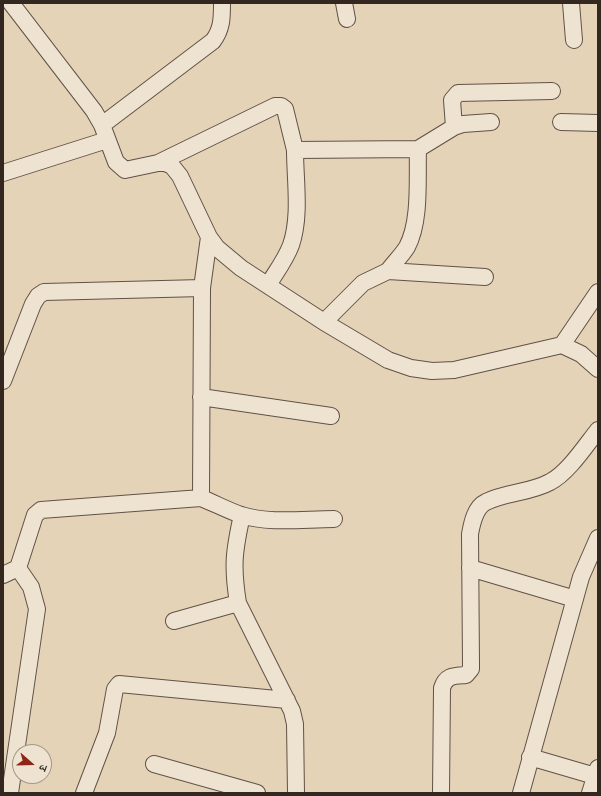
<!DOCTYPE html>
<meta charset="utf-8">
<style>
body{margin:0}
#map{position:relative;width:601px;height:796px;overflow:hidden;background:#e5d3b8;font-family:Alegreya,"Noto Serif Devanagari",serif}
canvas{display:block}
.frame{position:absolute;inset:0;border:4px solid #342720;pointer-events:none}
.north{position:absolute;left:12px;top:744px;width:40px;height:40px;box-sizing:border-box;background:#eee2d1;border:1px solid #a4978a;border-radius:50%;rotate:110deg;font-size:11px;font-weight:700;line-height:16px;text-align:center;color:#342720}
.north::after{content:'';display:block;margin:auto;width:14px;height:18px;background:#8f2418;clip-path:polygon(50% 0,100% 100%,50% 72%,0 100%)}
</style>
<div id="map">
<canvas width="601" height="796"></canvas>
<div class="frame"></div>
<div class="north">उ</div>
</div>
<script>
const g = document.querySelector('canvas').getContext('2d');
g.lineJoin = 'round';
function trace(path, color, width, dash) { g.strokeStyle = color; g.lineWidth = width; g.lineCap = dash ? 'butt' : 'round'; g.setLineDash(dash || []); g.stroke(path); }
const minor = new Path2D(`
 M11,3l83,108 8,14 14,37 9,8 33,-7h7l7,3 8,10 29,61 8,11 24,20 83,54 64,38 23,8 21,3 22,-1 108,-25 19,9 17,15
 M344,3l3,16
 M571,3l3,37
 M561,122l37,1
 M102,125l111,-84c9,-12 9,-23 9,-38
 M454,127l-2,-27 6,-7 94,-2
 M158,163l117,-57h6l4,3 10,41
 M3,173l104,-33
 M388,271c6,-8 14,-16 19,-24 14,-26 10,-69 11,-98
 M268,285c8,-13 18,-26 23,-40 10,-29 4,-65 4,-95l123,-1 36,-22 9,-3 28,-2
 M324,322l39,-39 25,-12 97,6
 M562,345l36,-53
 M3,381l30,-77 5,-8 6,-4 158,-4
 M201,397l130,19
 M201,498c13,5 26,12 40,17 29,9 63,4 93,4
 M470,568l105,31
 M3,575l15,-7 17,-53 6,-5 160,-12 1,-210 7,-51
 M238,603c-6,-37 -4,-52 4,-88
 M174,621l64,-18 54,108 3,13 1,69
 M530,757l65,19
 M154,764l103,29
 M10,793l27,-184 -6,-22 -13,-19
 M84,793l23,-60 8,-44 4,-5 168,16
 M441,793l1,-105c4,-13 12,-12 24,-13l5,-6v-4l-1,-131c2,-11 5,-27 16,-32 20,-10 44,-9 64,-20 18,-9 36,-37 48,-52
 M521,793l60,-216 17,-39
 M590,793l8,-25`);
trace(minor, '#605246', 18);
trace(minor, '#eee2d1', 16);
</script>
